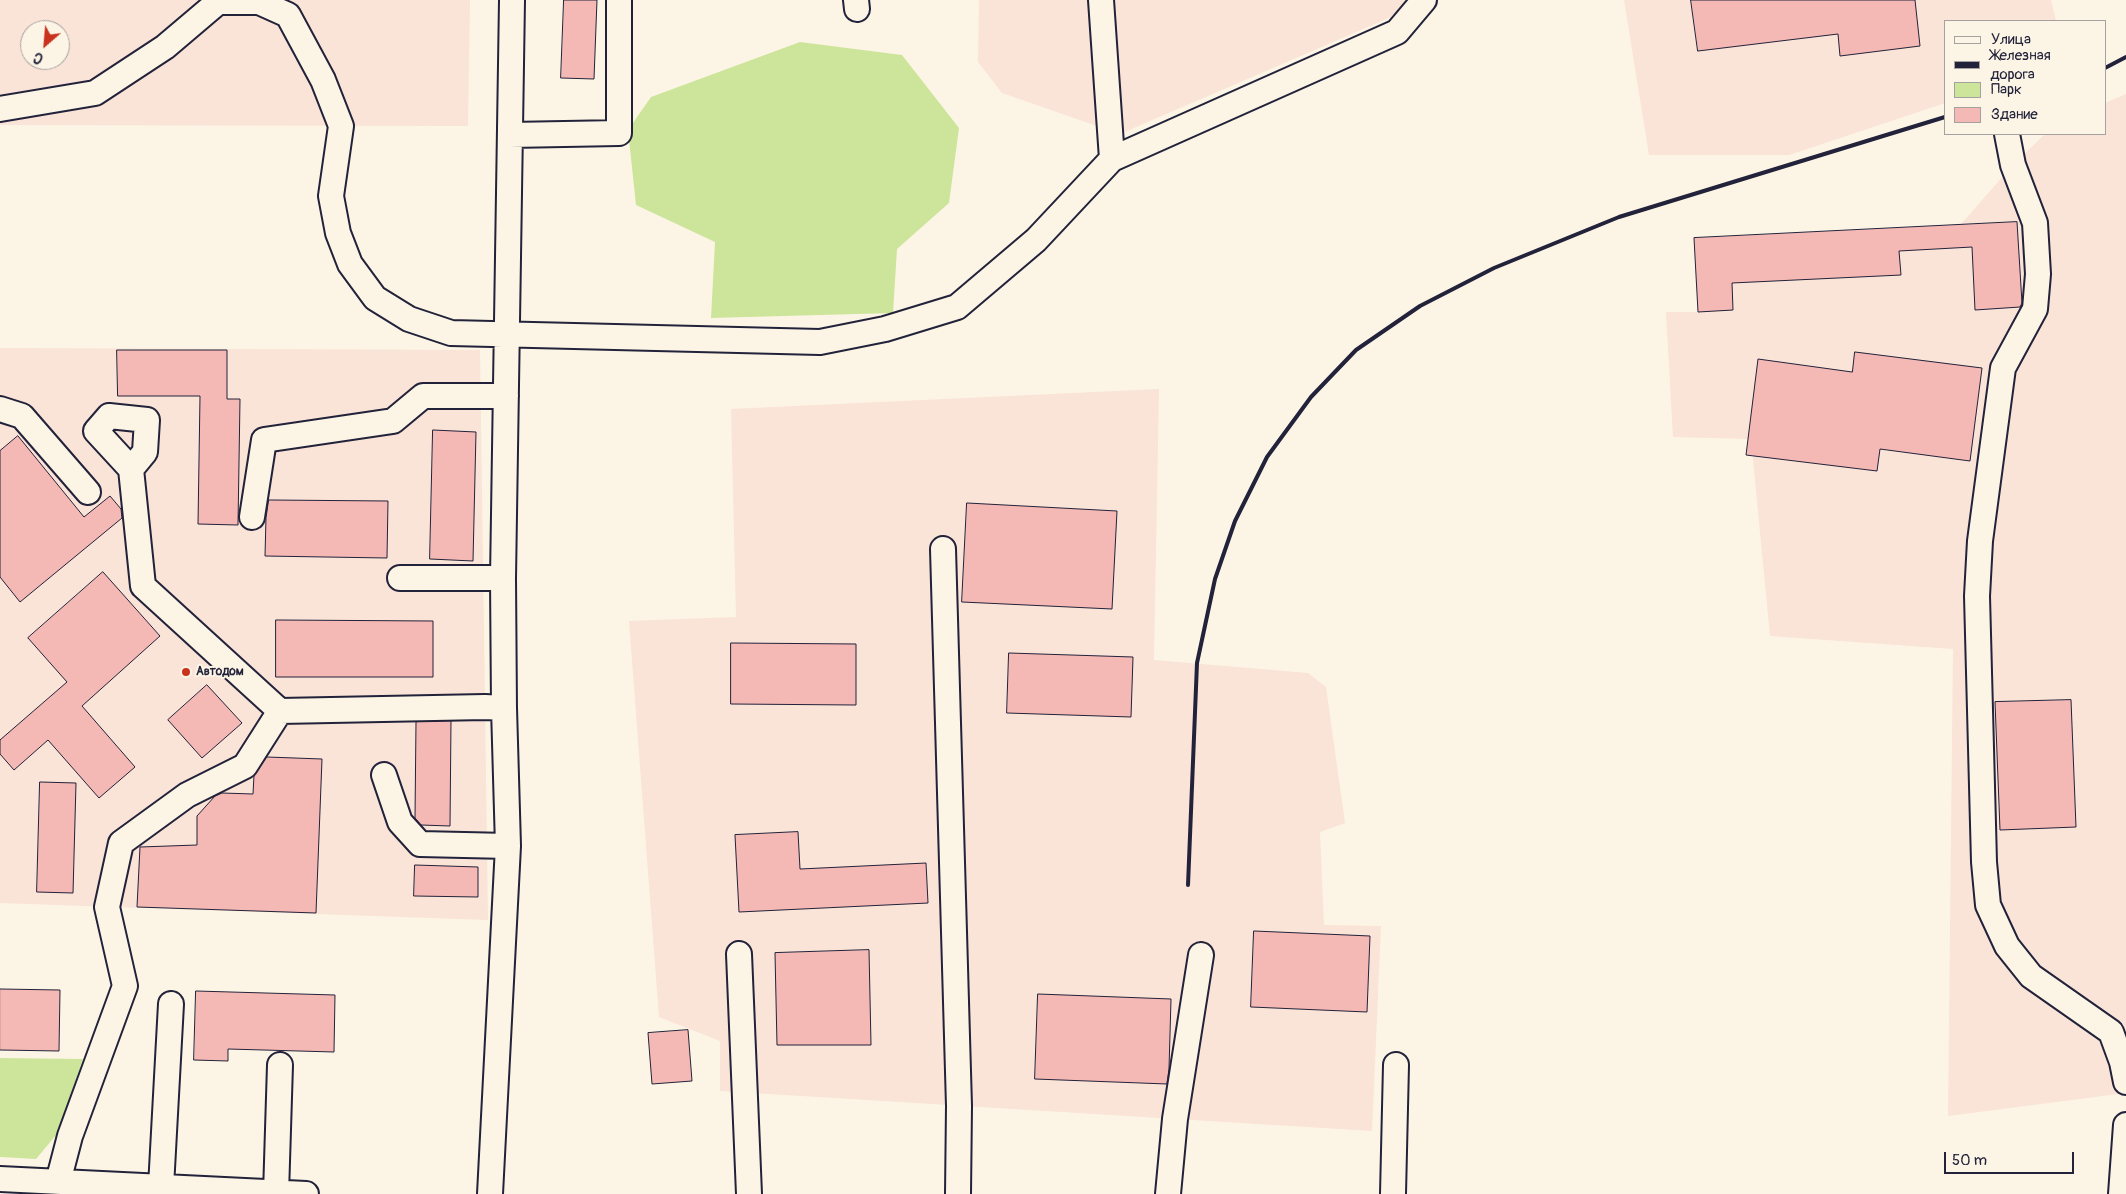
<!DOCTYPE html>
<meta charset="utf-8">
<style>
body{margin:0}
#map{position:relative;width:2126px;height:1194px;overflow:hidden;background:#fcf5e5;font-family:Pangolin,sans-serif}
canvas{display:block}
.legend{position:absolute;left:1944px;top:20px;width:162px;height:115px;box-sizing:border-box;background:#fcf5e5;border:1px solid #a5a1a1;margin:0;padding:6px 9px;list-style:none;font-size:15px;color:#22223b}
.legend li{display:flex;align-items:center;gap:10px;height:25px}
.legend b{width:25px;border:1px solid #a5a1a1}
.north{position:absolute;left:20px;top:20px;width:50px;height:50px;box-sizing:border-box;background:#fcf5e5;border:1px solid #a5a1a1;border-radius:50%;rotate:207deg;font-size:14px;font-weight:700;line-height:20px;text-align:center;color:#22223b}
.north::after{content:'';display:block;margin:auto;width:18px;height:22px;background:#c8321e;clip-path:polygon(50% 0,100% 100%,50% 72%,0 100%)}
.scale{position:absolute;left:1944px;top:1152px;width:130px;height:22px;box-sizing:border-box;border:2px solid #22223b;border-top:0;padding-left:6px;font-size:15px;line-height:18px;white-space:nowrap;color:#22223b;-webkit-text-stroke:4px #fcf5e5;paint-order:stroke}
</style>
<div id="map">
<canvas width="2126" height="1194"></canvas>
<ul class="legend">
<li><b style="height:6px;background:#fcf5e5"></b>Улица</li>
<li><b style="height:6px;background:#22223b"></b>Железная дорога</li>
<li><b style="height:14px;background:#cde59a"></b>Парк</li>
<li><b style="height:14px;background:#f5b9b5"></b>Здание</li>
</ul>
<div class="north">С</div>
<div class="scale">50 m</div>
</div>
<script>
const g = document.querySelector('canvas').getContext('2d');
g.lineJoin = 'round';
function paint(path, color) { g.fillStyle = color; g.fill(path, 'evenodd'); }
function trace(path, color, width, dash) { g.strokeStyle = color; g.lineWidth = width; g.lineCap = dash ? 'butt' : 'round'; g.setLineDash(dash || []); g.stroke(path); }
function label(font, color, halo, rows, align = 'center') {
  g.font = font + ' Pangolin,sans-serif'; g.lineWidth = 4; g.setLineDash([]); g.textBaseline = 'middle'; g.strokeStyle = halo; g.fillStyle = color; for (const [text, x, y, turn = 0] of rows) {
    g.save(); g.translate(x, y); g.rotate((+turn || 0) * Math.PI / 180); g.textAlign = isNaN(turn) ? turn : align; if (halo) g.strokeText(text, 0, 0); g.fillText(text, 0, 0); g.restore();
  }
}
paint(new Path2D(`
 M0,0h470l-2,126 -468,-1zM30,30h30v30h-30z
 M979,0h429l-17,17 -271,117 -118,-41 -24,-31z
 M1624,0h427l5,21h-111v82l-156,52h-140z
 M2126,94v999l-178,23 5,-467 -183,-13 -19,-197 -78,-2 -7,-125h32l-4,-74 267,-14 52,-59 32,-31h60v-31z
 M0,348l480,2 8,570 -488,-17z
 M1159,389l-5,271 154,13 18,14 19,136 -25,9 4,93 57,1 -9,205 -652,-40v-50l-61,-24 -30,-396 107,-4 -5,-208z`), '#fae3d7');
paint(new Path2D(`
 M800,42l102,13 57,73 -10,75 -52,46 -4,64 -182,5 4,-76 -79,-37 -8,-75 23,-33z
 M0,1058l83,1 -26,75 -21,25 -36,-2z`), '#cde59a');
const building = new Path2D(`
 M564,0h33l-3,79 -33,-1z
 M1691,0h224l5,46 -80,10 -2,-22 -140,17z
 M2017,222l5,81 -2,4 -45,3 -3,-63 -73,4 2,24 -169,8 1,27 -35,2 -4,-74z
 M117,350h110v49h13l-2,126 -40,-1 2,-128h-82z
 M1855,352l127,16 -12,93 -90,-12 -3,22 -131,-16 12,-96 94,13z
 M433,430l43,2 -3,129 -43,-2z
 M18,436l66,81 26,-21 11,13 1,9 -102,84 -20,-25v-126z
 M269,500l119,1 -1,57 -122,-2 1,-38z
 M967,503l150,8 -5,98 -150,-7z
 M103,572l57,64 -78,70 53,61 -36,31 -51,-58 -34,30 -14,-16v-14l67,-58 -39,-44z
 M276,620l157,1v56h-157z
 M731,643l125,1v61l-125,-1z
 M1009,653l124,4 -2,60 -124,-4z
 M207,685l35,38 -40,35 -34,-38z
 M2071,700l5,127 -76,3 -5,-128z
 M451,721l-1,105 -29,-1 -6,-7 1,-96z
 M267,757l55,2 -6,154 -179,-6 3,-60 57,-2v-29l18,-20 7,-3 31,1 1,-19z
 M40,782l36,1 -3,110 -36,-1z
 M798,832l2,37 126,-6 2,40 -189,9 -4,-77z
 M415,865l63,2v30l-64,-1z
 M1254,931l116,5 -3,76 -116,-5z
 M869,950l2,95h-94l-2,-92z
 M0,989l60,1 -1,61 -59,-1z
 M196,991l139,4 -1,57 -106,-3v12l-34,-1z
 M1038,994l133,5 -2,70 -2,15 -132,-5z
 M688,1030l4,51 -40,3 -4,-51z`);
paint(building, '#f5b9b5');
trace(building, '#22223b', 1);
const minor = new Path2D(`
 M856,0l1,9
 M1101,0l11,159
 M0,109l95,-16 70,-46 53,-45h41l29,13 35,65 18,46 -10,70 7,37 12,31 25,34 34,21 42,14 369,9 65,-13 72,-22 79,-67 76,-81 285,-127 27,-32
 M2007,134l6,31 22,58 3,51 -3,35 -32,59 -23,173 -3,55 7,266 4,43 19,41 24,30 80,56 11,30 4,20
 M510,135l109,-2v-133
 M0,409l22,7 66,76
 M131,469l14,-17 2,-32 -38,-4 -13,15 35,38 12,117 137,125 205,-4 19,1
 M252,517l12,-77 129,-19 30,-25h83
 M943,549l16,557 -1,88
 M400,578h103
 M384,775l16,47 20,22 88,2
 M739,954l10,240
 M0,1179l306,15
 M58,1182l12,-46 55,-150 -18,-79 14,-64 66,-48 58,-29 35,-55
 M161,1187l10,-183
 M276,1194l4,-129
 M490,1194l18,-348 -4,-138 -1,-130 9,-578
 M1168,1194l7,-75 26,-164
 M1393,1194l3,-129
 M2121,1194l5,-69`);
trace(minor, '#22223b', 28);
trace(minor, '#fcf5e5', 24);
trace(new Path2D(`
 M2105,68l21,-11
 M1188,885l9,-222 18,-84 20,-58 32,-64 44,-60 45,-47 64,-44 74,-38 125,-51 326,-100`), '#22223b', 4);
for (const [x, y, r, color] of [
 [186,672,5,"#c8321e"]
]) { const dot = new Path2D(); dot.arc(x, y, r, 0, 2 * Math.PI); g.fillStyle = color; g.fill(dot); trace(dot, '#fcf5e5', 2); }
label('bold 12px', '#22223b', '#fcf5e5', [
 ["Автодом",196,672]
], 'left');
</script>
